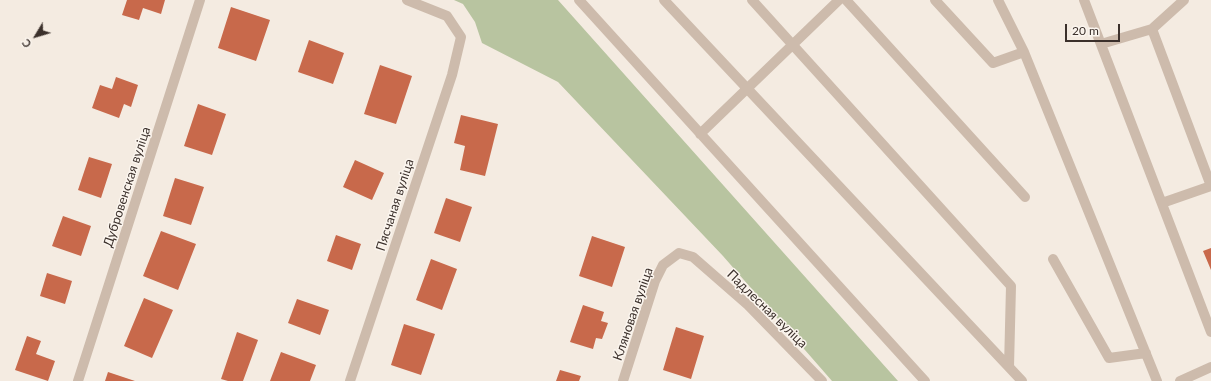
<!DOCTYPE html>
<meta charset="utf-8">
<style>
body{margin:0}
#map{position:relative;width:1211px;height:381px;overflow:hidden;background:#f4ebe1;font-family:Lato,sans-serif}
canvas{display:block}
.north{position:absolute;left:16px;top:16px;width:40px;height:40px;-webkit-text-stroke:3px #fbf5ee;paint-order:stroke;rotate:232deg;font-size:11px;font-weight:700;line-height:16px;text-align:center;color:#3b302b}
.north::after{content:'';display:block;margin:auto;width:14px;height:18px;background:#3b302b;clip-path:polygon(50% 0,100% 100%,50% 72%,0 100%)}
.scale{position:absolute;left:1065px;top:24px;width:55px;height:18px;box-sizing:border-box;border:2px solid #3b302b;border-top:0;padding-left:5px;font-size:12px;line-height:14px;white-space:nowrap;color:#3b302b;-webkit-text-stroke:3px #fbf5ee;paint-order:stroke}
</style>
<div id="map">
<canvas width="1211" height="381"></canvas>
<div class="north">С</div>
<div class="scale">20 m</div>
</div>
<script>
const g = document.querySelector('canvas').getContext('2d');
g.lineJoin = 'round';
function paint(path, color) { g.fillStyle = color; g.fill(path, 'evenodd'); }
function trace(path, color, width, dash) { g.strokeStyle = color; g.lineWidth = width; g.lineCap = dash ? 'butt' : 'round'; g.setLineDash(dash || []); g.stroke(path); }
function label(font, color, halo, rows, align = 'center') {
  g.font = font + ' Lato,sans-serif'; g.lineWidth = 3; g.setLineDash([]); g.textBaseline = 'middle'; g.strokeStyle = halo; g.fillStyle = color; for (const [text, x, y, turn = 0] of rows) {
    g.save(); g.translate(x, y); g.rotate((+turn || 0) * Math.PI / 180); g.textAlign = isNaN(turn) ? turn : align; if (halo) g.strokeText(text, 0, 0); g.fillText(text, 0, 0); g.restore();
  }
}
paint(new Path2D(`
 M454,0h104l340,381h-66l-109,-125 -165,-174 -76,-39 -7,-21 -12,-18z`), '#b8c4a0');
paint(new Path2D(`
 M127,0h38l-4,14 -18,-6 -4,12 -17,-5z
 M231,7l39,13 -14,41 -38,-13z
 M309,40l35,13 -11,31 -35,-12z
 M380,65l32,11 -16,48 -32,-10z
 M116,77l22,8 -7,22 -7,-3 -5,14 -27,-10 8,-23 12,4z
 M198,104l28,10 -14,41 -28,-9z
 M461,115l37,9 -13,52 -25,-6 5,-24 -11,-3z
 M89,157l23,7 -11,34 -23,-8z
 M355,160l29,13 -12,27 -29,-13z
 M175,178l29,9 -13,38 -28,-9z
 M446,198l26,9 -12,35 -26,-9z
 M63,216l28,10 -10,30 -29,-10z
 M161,231l35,13 -18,46 -35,-14z
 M336,235l25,9 -9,26 -25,-9z
 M592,236l33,11 -13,40 -33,-11z
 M1211,248v22l-8,-19z
 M431,259l26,10 -15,41 -26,-10z
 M47,273l25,8 -7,23 -25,-8z
 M144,298l29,12 -21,48 -28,-12z
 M297,299l32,11 -9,25 -32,-12z
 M583,305l21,7 -3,9 7,2 -6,16 -6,-1 -3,11 -23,-7z
 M404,324l31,10 -14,41 -30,-10z
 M676,327l28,9 -13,43 -28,-9z
 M237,332l21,8 -15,41h-15l-7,-2z
 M27,336l14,5 -5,13 19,7 -7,20 -33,-11z
 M281,352l35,13 -6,16h-40z
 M560,370l21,6 -2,5h-23z
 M108,372l27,9h-30z`), '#c8694b');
trace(new Path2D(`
 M579,0l346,381
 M664,0l358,381
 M752,0l259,286 -2,81
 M846,0l179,197
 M935,0l58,63 31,-11
 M998,0l26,52 133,329
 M1084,0l127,332
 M1152,29l59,157 -49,17
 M1101,44l51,-15 32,-29
 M700,134l139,-134
 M1053,259l56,99 37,-5
 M78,381l122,-381
 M350,381l102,-306 9,-38 -14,-21 -40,-16
 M623,381l32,-100 8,-16 16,-12 14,4 55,48 74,76
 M1180,381l31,-14`), '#cdbbac', 10);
label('13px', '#3b302b', '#fbf5ee', [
 ["Дубровенская вуліца",127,187,-72],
 ["Пясчаная вуліца",395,205,-72],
 ["Падлесная вуліца",767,309,44],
 ["Кляновая вуліца",633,314,-71]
]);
</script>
